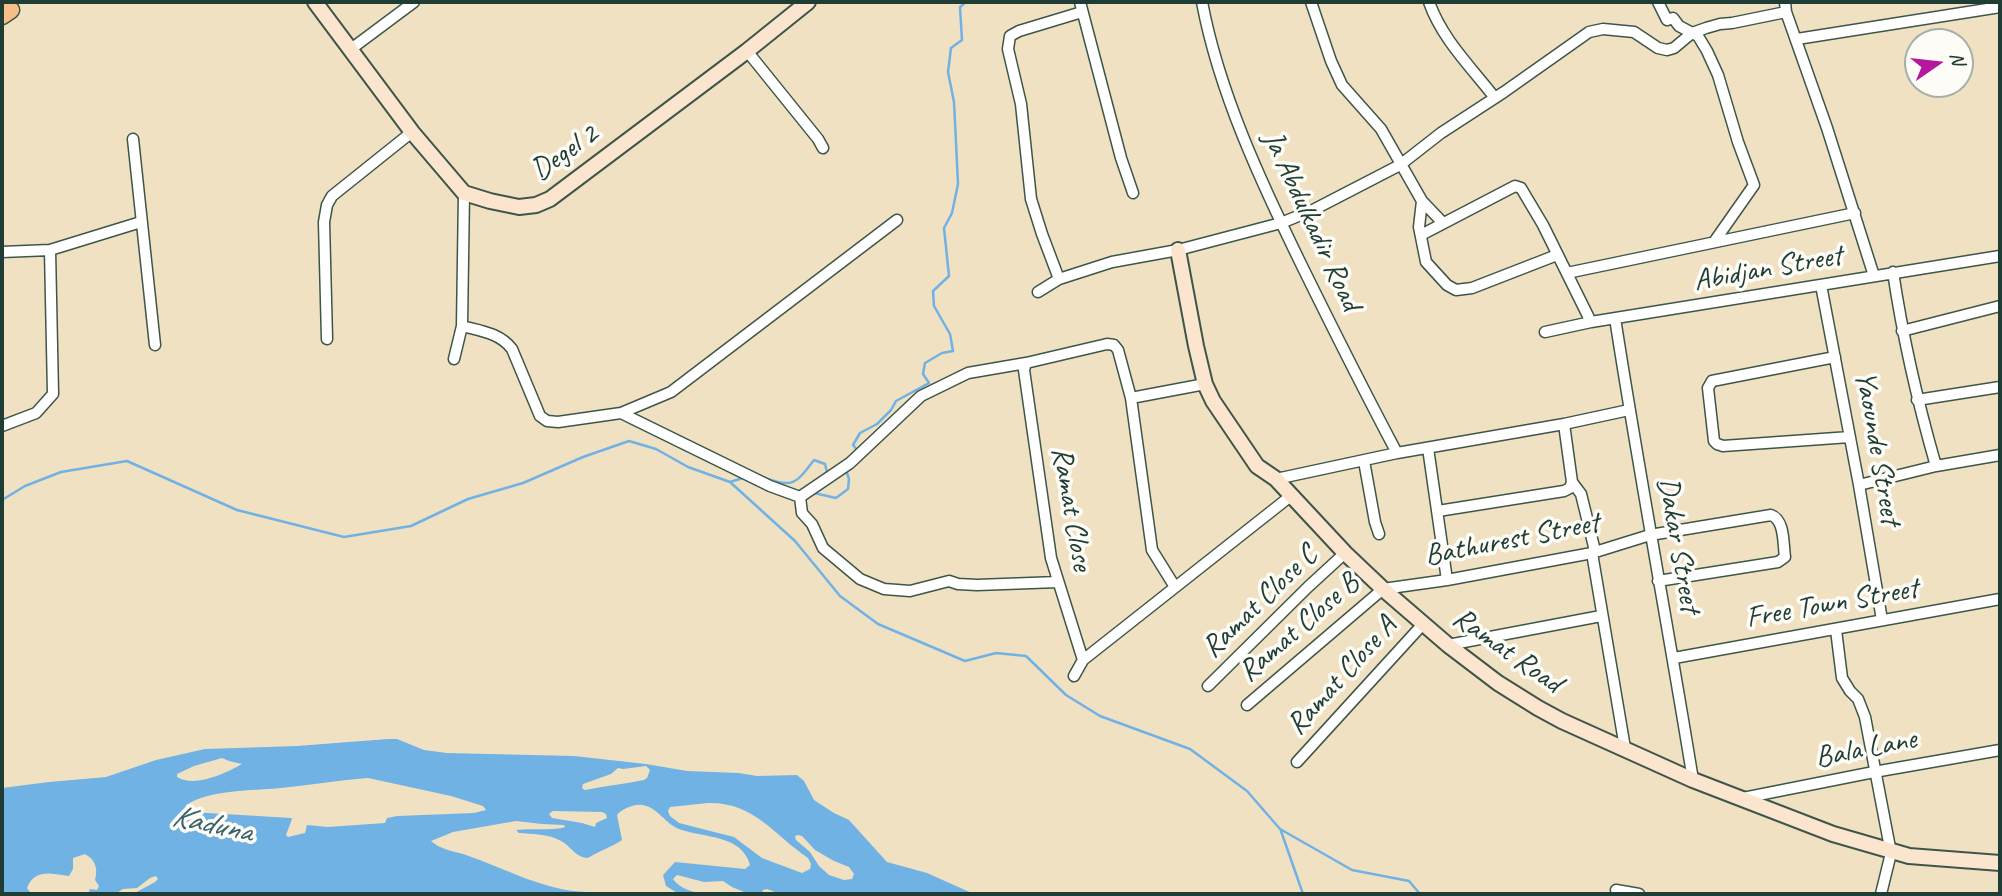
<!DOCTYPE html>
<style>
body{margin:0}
#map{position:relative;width:2002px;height:896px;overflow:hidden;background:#f1e1c3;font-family:Caveat,sans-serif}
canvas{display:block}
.frame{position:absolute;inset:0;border:4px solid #1f3d34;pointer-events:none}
.north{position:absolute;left:1904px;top:28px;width:70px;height:70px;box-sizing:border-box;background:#fdfcf7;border:2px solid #a4b0a9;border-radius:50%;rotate:76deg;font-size:19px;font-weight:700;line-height:28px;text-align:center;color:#1f3d34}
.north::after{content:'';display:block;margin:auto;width:24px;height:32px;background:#b5179e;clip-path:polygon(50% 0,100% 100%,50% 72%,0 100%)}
</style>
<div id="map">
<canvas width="2002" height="896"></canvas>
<div class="frame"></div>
<div class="north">N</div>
</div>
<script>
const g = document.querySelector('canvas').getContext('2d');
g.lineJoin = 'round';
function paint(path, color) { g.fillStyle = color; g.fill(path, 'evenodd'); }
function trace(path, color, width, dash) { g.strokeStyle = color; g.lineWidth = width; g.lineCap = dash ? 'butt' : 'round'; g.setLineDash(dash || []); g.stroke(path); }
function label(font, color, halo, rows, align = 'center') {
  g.font = font + ' Caveat,sans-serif'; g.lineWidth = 7; g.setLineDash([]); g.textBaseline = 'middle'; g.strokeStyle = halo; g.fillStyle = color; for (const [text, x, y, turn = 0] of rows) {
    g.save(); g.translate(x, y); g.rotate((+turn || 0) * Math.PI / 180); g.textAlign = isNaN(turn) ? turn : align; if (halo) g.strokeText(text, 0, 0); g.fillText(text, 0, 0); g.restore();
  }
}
paint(new Path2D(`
 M388,739h9l27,11 23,3 127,3 72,8 41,7 52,2 18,3 40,-1 7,6 10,19 20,13 15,7 38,42 40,11 47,21h-194l-13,-5 -4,1 -1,4h-13l-17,-7 -9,-6 -19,1 -27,-7 -4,4c7,10 22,14 34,15h-28l-13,-8 -3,-11 12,-13 70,7 5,-4c-8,-31 -48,-27 -71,-36 -14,-5 -21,-22 -37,-24 -8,-1 -20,4 -25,10l5,25c-8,6 -25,12 -34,18 -14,-1 -17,-13 -29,-18 -11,-6 -27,-6 -40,-7l-3,-3c14,-2 38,1 49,-3l-1,-2 -22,-1 -26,-3 -63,11 -22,9c10,9 23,10 35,14 40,14 79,36 121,37l2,2h-456l22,-12 3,-3 -2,-3 -6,2 -13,10 -14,1 -8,5h-27l2,-5 7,1 2,-4 -4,-6c3,-11 1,-20 -10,-26l-12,4v11l-4,7c-17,-2 -34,-8 -42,12l3,4 6,2h-34v-106l47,-6 57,-5 50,-17 49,-11 92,-3zM222,758l7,3 13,3c-16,9 -47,24 -65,13v-3l17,-8zM646,766l4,4 -3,8 -3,2c-20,4 -39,6 -59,10l-3,-2 1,-4 28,-10 7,-6 5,1zM368,778l83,18 32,10 3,4 -12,3 -77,3 -10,2 -2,5 -57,4 -21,-2 -2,8 -17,4 -2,-2 6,-16 -1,-1 -100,-6 -6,-3 1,-4c26,-16 65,-14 95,-17 29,-3 58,-8 87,-10zM708,803c46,-1 65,31 100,55l3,6 -1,5 -8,4 -40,-15 -28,-21 -55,-14 -9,-7 -2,-5 2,-4zM553,811l49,1 4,2 1,4 -11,5 -1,4 -13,-4 -30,-5 -3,-4zM798,835l4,1 13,14 19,11 15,6 5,7 -2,5 -8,1 -15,-5 -10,-9 -9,-14 -14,-12 -1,-4z`), '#71b2e5');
trace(new Path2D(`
 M857,450l-4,-5 7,-12 17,-9 14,-14 5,-9 33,-18 -6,-9 2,-11 17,-10 11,-2 -3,-17 -16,-28 -1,-15 16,-15 -5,-48 8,-15 6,-29 -4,-82 -6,-30 3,-24 11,-8 -2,-33 6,-5
 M762,477c31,11 33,8 52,-17l11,4 2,8 -3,3
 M730,482l16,-5
 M816,490l-2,3 22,5 12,-9 1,-10 -3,-9
 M2,500l23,-14 36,-14 66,-11 110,49 107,27 67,-11 57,-27 55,-16 60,-26 46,-16 27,8 32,18 42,15 65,59 45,55 38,28 87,37 31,-8 30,3 40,39 34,21 90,33 57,42 33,38 72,41 57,11 11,13
 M1281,831l22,63`), '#71b2e5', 2.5);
const street = new Path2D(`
 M1080,2l41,156 12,35
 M1202,2c17,91 60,182 100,264 31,63 62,125 95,187
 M1311,2l20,59 11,24 39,44 41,72 -3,26 7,35 21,23 9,5 16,-2 85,-33
 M1429,2c13,37 42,65 66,96
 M1658,2l9,18 6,-2 6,8 19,10 9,15 11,24 20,67 16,43 -40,57
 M1785,2l1,10 41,116 47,148
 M1797,39l203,-32
 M351,49l63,-47
 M747,51l71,88 5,9
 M133,139l22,206
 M1422,201l21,22
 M1421,235l94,-49 6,2 22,37 48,97
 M2,252l48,-2 91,-28
 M1893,272c10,67 24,128 43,194
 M1567,273l288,-60
 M1059,279l-17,-45 -11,-35 -10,-95 -13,-55 2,-13 9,-5 63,-19
 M1821,285l38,200 23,135
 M1038,292l21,-13 53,-17 66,-12 103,-27 32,-13 87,-45 41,-32 63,-41 85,-60 14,-3 31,3 24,16 9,2 7,-2 18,-15 14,-5 14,-4 12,-1 54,-11
 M1615,318c24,155 53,308 78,462
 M462,326c19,5 38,7 50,23l28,67 7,5 11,1 63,-9 50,-21 226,-172
 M1902,331l98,-25
 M1545,332l46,-10 409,-66
 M327,339l-3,-117 3,-17 5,-9 80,-64
 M1835,357l-123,24 -4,7 6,53 3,3 6,2 127,-9
 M454,359l8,-33 2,-133
 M1026,363l-2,7 27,188 32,102
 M1131,398l74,-14
 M1917,400l83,-13
 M621,413l149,73 30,11 2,16 10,11 11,24 37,31 24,10 26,2 39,-10 9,3 19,1 81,-3
 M1564,424l8,58 9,12 14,57
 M2,426l34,-13 17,-19 -3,-144
 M1428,448l19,132
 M1364,461l11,61 4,12
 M1276,479l121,-26 167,-29 65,-14
 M1859,485l77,-19 64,-11
 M800,497l50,-34 71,-67 47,-23 58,-10 81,-19 7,1 4,5 13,48 21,152 23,37
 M1438,511l126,-20 6,-3 2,-6
 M1592,553l33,195
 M1836,630l6,48 8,13 8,8 7,18 26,136 -10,41
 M1448,645l153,-29
 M1674,658l326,-59
 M1074,676l9,-16 209,-165
 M1208,686l100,-99 37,-34
 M1247,705l136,-116 64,-9 145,-27 58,-18 121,-20c14,5 12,29 14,42l-7,5 -120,19
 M1297,762l126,-138
 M1743,798l131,-26 126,-22
 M1616,890l23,4`);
const secondary = new Path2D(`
 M315,2l97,130 52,61 26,8 29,6 17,-2 14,-6 197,-148 61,-49
 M1178,250l18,96 9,38 8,17 44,65 19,13 69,74 38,36 65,56 50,38 40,25 24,13 131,59 140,54 76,22 91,7`);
const primary = new Path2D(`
 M2,16l9,-6 -6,-8`);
trace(street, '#3e5649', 13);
trace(secondary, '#3e5649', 18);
trace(primary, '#3e5649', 19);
trace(street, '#fff', 10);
trace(secondary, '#fbe5cf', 14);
trace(primary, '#f5bf86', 16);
label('30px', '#1f3d34', '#fdfcf7', [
 ["Degel 2",565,153,-35],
 ["Ja Abdulkadir Road",1311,221,65],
 ["Abidjan Street",1768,269,-10],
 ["Yaounde Street",1877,448,80],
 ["Ramat Close",1071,509,80],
 ["Bathurest Street",1512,540,-11],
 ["Dakar Street",1678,545,80],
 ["Ramat Close C",1260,602,-44],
 ["Free Town Street",1832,604,-10],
 ["Ramat Close B",1299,628,-41],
 ["Ramat Road",1507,651,35],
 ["Ramat Close A",1342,676,-48],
 ["Bala Lane",1866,749,-11]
]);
label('italic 32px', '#386069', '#fdfcf7', [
 ["Kaduna",212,825,12]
]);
</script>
